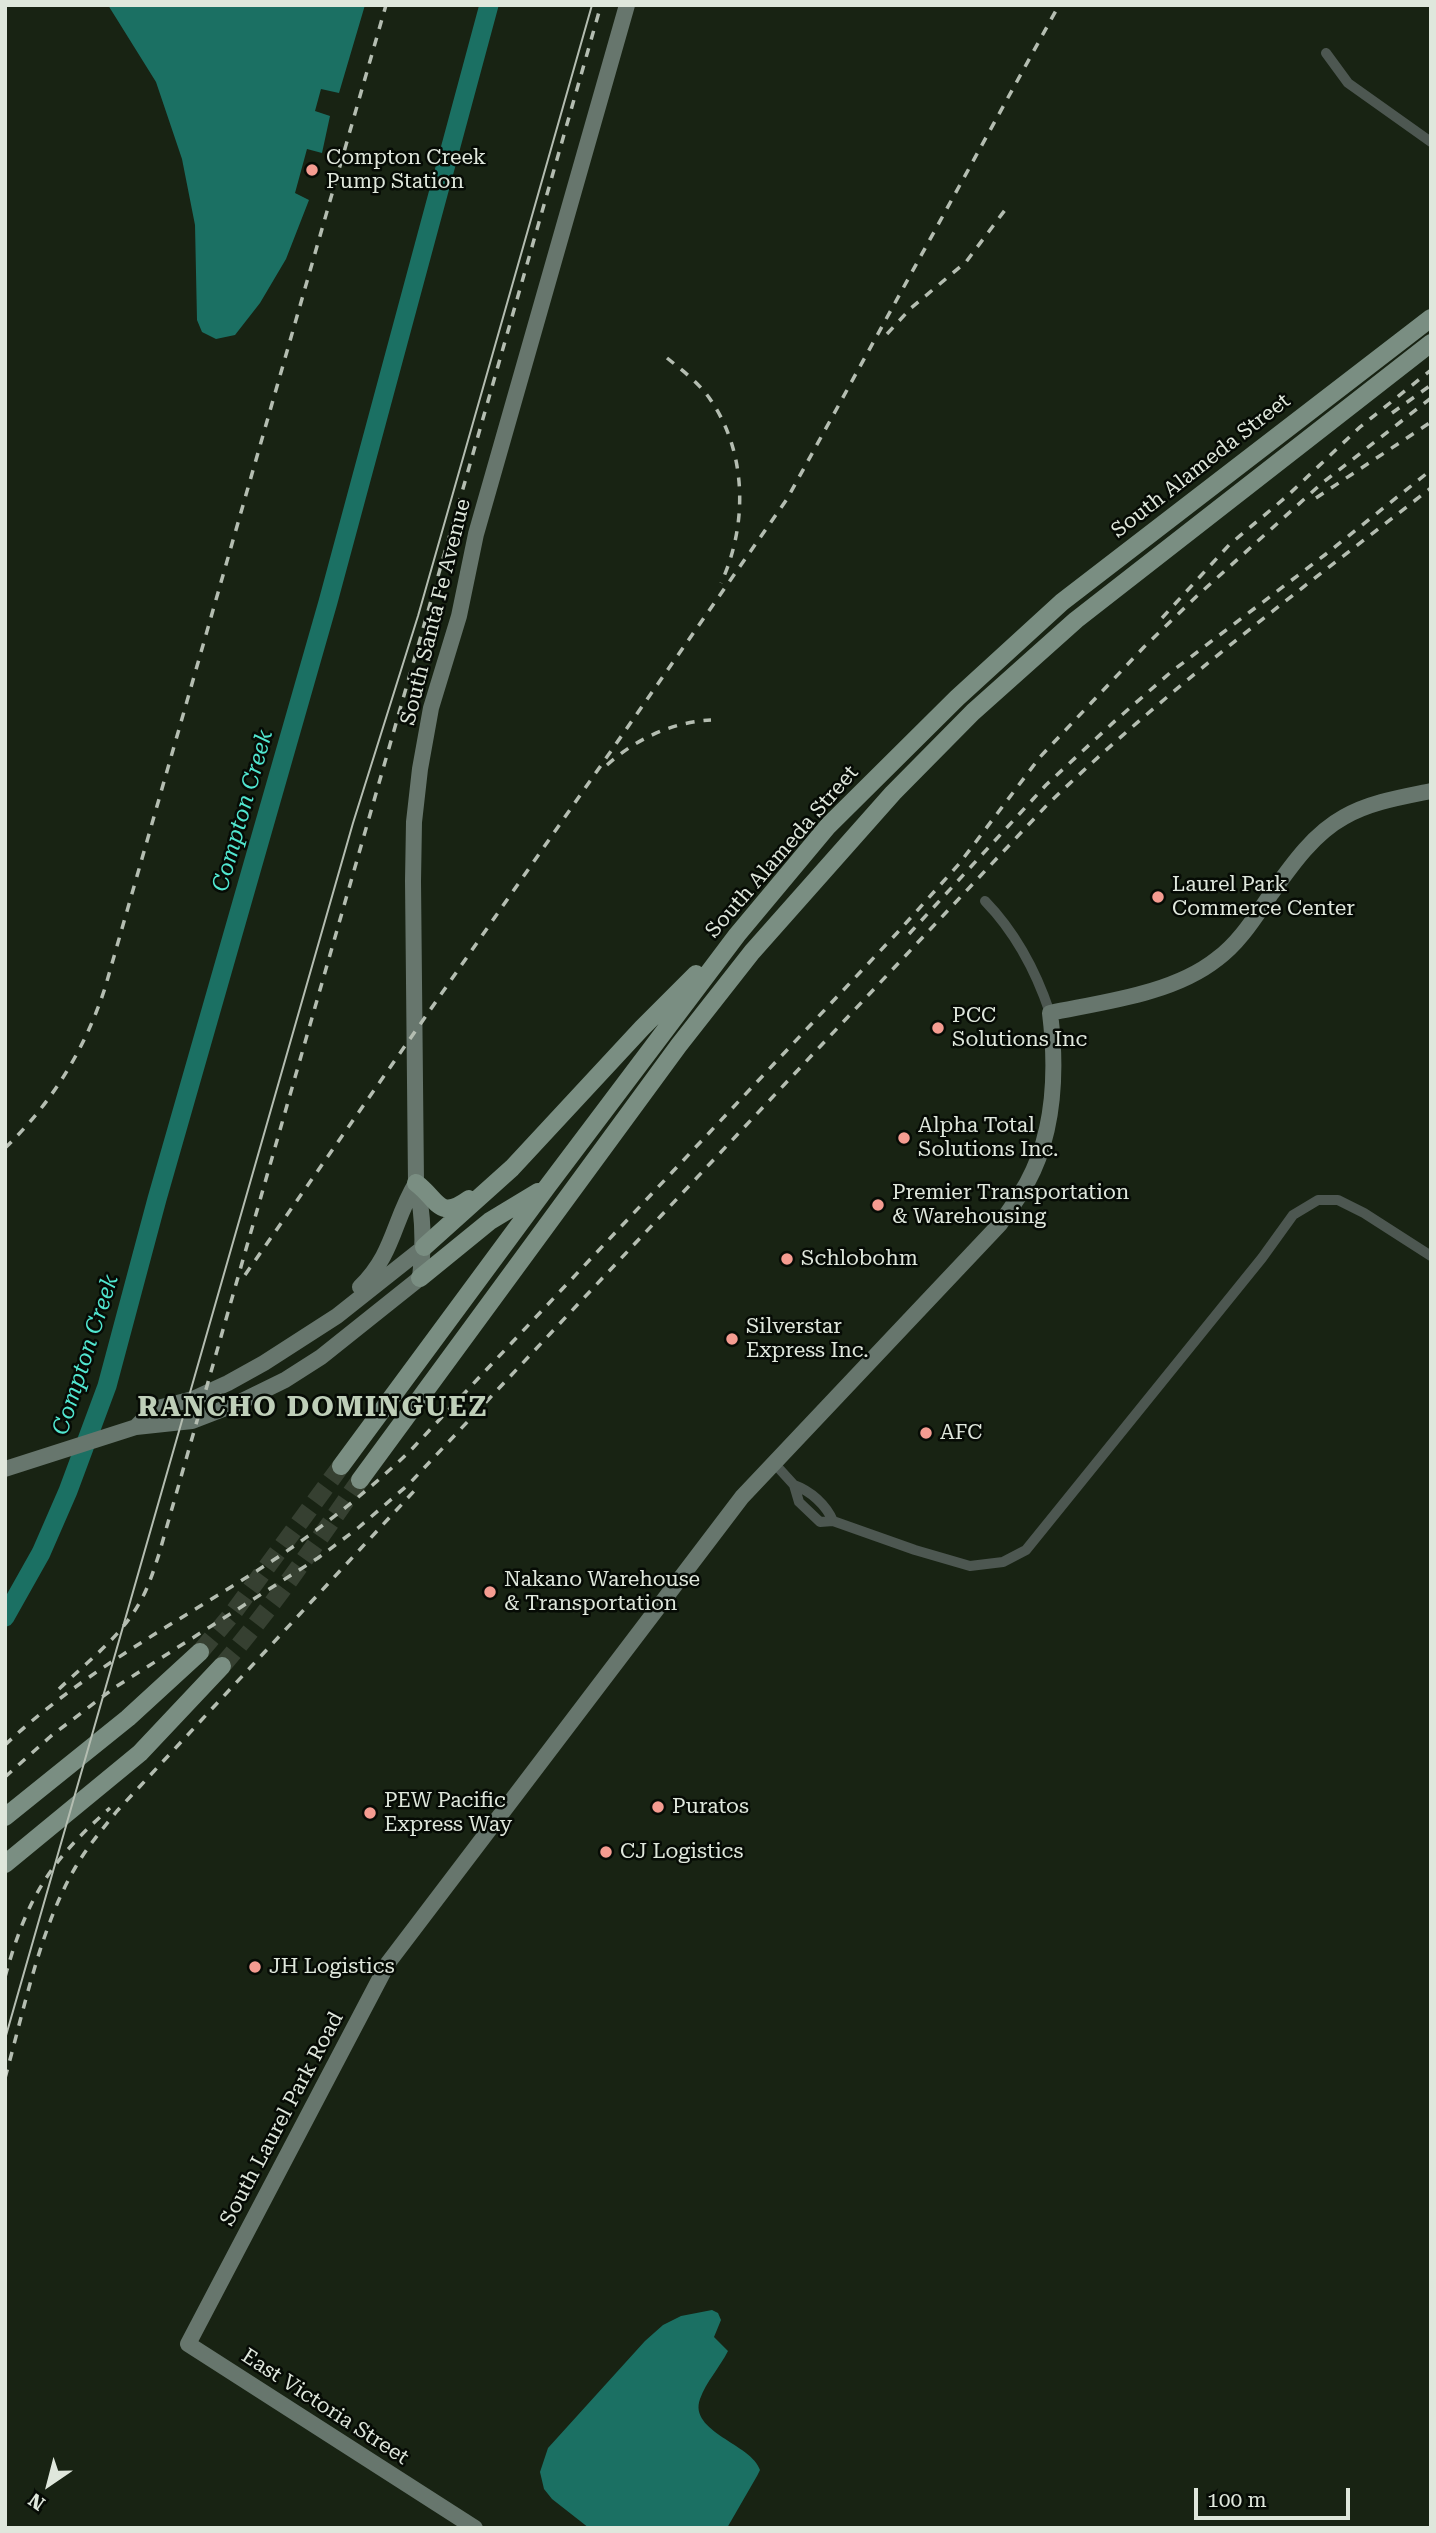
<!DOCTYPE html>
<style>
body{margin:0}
#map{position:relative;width:1436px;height:2533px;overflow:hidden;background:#182313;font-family:"Roboto Serif",serif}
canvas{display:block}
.frame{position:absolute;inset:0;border:7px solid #dfe7dc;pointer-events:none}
.north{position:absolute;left:14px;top:2449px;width:70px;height:70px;-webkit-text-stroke:5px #060b05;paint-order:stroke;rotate:215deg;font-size:19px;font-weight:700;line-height:28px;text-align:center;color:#dfe7dc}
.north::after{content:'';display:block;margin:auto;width:24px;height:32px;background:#dfe7dc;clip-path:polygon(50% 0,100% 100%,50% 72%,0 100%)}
.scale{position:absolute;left:1194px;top:2488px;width:156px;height:32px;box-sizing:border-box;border:4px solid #dfe7dc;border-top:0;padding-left:9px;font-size:21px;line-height:24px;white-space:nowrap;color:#dfe7dc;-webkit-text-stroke:5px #060b05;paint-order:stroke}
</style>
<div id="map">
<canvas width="1436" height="2533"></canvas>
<div class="frame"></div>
<div class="north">N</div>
<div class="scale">100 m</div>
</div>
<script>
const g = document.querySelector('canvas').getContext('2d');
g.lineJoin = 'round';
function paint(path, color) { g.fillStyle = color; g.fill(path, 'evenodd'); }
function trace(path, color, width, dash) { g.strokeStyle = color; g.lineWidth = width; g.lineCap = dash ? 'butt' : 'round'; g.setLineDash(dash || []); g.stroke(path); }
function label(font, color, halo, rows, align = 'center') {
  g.font = font + ' "Roboto Serif",serif'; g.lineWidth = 5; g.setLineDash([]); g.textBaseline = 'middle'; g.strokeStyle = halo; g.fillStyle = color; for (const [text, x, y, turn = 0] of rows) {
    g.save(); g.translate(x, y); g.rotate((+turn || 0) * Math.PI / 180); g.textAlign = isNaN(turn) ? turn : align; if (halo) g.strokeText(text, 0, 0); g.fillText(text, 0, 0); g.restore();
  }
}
paint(new Path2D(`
 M108,5h257l-26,88 -18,-4 -6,22 15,5 -8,37 -15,-4 -12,44 14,7 -23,59 -26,44 -25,32 -19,4 -14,-7 -5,-12 -2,-95 -13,-66 -26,-77z
 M712,2310l6,3 3,7 -7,17 14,14c-8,16 -22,31 -28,48 -12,33 52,45 60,71l-3,6 -30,52h-138l-37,-29 -8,-10 -4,-17 8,-24 97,-107 18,-16 18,-9z`), '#1b7063');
trace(new Path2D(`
 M5,1617l36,-64 27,-62 39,-105 50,-187 171,-597 161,-597`), '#1b7063', 19);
trace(new Path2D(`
 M200,1652l33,-39 108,-147
 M222,1666c50,-59 94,-122 138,-186`), '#364031', 18, [18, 9]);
trace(new Path2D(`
 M1326,53l22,30 83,59
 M985,901c31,32 51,70 65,112
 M774,1463l20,22 5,17 21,20 13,-1 82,29 55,16 33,-4 23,-12 236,-292 31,-43 25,-15h20l26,13 67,43
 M794,1485c17,6 32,20 39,36`), '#4d5751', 10);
trace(new Path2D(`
 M360,1287c34,-33 33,-66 56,-104
 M136,1427l18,-18 39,-10 35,-16 36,-20 73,-47 87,-69
 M5,1469l131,-42 56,-6 44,-17 49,-24 36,-23 99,-79c4,-33 4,-62 -4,-95l-3,-302 1,-59 6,-53 11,-61 28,-92 17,-82 151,-529
 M475,2528l-287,-184 200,-381 354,-466 258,-273c9,-13 19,-27 27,-41 28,-51 30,-113 23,-170 53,-11 123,-19 167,-54 23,-17 38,-42 54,-65 20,-28 42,-60 73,-77 26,-15 58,-20 87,-26`), '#67766d', 16);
trace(new Path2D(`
 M416,1183c23,17 22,38 53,16
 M424,1247l88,-79 130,-140 54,-54
 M420,1278l70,-57 48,-29
 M341,1466l206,-279 190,-252 91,-109 129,-128 105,-96 369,-284
 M360,1480l319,-435 73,-93 141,-159 80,-81 103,-92 355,-277
 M5,1817l123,-99 72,-66
 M5,1864l135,-111 82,-87`), '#7a8e82', 18);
trace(new Path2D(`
 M5,2039l348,-1216 65,-207 174,-611`), '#b4bdb1', 2);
trace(new Path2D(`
 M887,334l24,-26 55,-46 39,-52
 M667,358c15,12 32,25 43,41 37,53 38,126 11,184
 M1392,413l39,-28
 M1316,498l115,-76
 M1162,618l67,-73 57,-48 74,-70 71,-57
 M607,765c29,-26 65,-43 104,-45
 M909,934l137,-149 70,-65 55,-48 155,-118 105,-84
 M5,1148c47,-45 80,-99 100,-160l281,-983
 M245,1275l542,-776 272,-494
 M59,1689c29,-28 63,-53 82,-89 8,-14 13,-31 18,-46l442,-1549
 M5,1745c79,-75 177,-125 267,-184 50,-33 95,-69 138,-110l487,-518 62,-69 81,-107 104,-110 54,-52 123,-111 110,-86
 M5,1777l46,-41 63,-48 204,-130 40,-30 51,-44 638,-679c120,-116 253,-215 384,-317
 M5,1977c22,-79 44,-115 105,-169
 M5,2078c19,-68 35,-150 70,-210 12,-21 27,-38 42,-57l299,-322`), '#b4bdb1', 3.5, [9, 9]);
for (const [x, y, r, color] of [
 [312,170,7,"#f59c91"],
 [1158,897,7,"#f59c91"],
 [938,1028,7,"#f59c91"],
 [904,1138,7,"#f59c91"],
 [878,1205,7,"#f59c91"],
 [787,1259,7,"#f59c91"],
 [732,1339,7,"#f59c91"],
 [926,1433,7,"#f59c91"],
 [490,1592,7,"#f59c91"],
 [658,1807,7,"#f59c91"],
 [370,1813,7,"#f59c91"],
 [606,1852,7,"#f59c91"],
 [255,1967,7,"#f59c91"]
]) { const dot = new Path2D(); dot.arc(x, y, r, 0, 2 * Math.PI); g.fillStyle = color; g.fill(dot); trace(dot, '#060b05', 2.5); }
label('21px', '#dfe7dc', '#060b05', [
 ["Compton Creek",326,158],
 ["Pump Station",326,182],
 ["Laurel Park",1172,885],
 ["Commerce Center",1172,909],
 ["PCC",952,1016],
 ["Solutions Inc",952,1040],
 ["Alpha Total",918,1126],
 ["Solutions Inc.",918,1150],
 ["Premier Transportation",892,1193],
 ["& Warehousing",892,1217],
 ["Schlobohm",801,1259],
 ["Silverstar",746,1327],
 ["Express Inc.",746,1351],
 ["AFC",940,1433],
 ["Nakano Warehouse",504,1580],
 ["& Transportation",504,1604],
 ["PEW Pacific",384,1801],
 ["Express Way",384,1825],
 ["Puratos",672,1807],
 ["CJ Logistics",620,1852],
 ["JH Logistics",269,1967]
], 'left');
label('21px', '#dfe7dc', '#060b05', [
 ["South Alameda Street",1201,466,-38],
 ["South Santa Fe Avenue",436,612,-76],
 ["South Alameda Street",782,852,-49],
 ["South Laurel Park Road",282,2119,-62],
 ["East Victoria Street",325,2407,33]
]);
label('italic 23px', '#51e7d0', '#060b05', [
 ["Compton Creek",243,811,-74],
 ["Compton Creek",86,1355,-72]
]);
g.letterSpacing = '2px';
label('bold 28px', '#beceb8', '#060b05', [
 ["RANCHO DOMINGUEZ",313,1408]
]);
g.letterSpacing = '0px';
</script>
